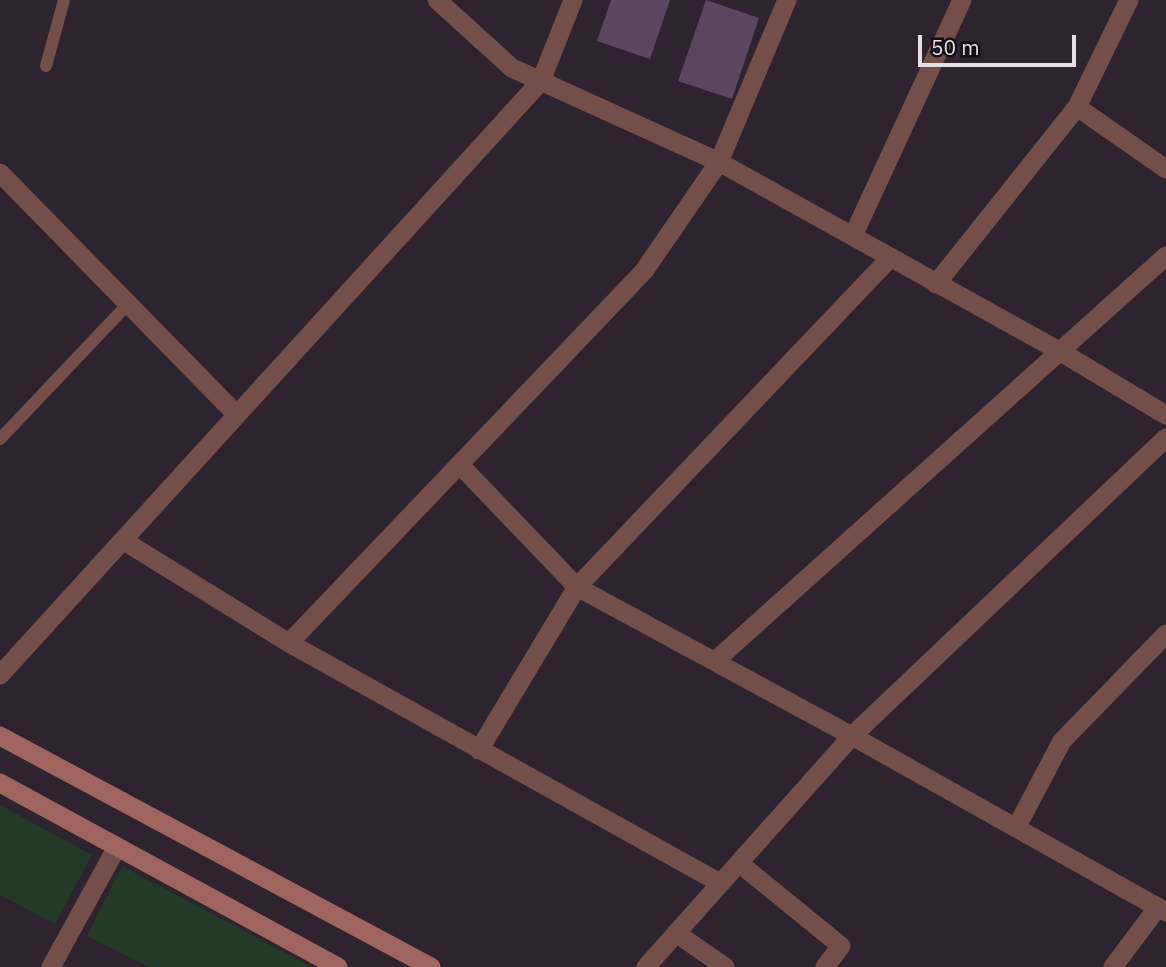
<!DOCTYPE html>
<style>
body{margin:0}
#map{position:relative;width:1166px;height:967px;overflow:hidden;background:#2e2430;font-family:"IBM Plex Sans",sans-serif}
canvas{display:block}
.scale{position:absolute;left:918px;top:35px;width:158px;height:32px;box-sizing:border-box;border:4px solid #e6dfe7;border-top:0;padding-left:9px;font-size:21px;line-height:24px;white-space:nowrap;color:#e6dfe7;-webkit-text-stroke:5px #130f14;paint-order:stroke}
</style>
<div id="map">
<canvas width="1166" height="967"></canvas>
<div class="scale">50 m</div>
</div>
<script>
const g = document.querySelector('canvas').getContext('2d');
g.lineJoin = 'round';
function paint(path, color) { g.fillStyle = color; g.fill(path, 'evenodd'); }
function trace(path, color, width, dash) { g.strokeStyle = color; g.lineWidth = width; g.lineCap = dash ? 'butt' : 'round'; g.setLineDash(dash || []); g.stroke(path); }
paint(new Path2D(`
 M0,805l92,50 -37,69 -55,-29z
 M122,866l190,101h-163l-62,-31z`), '#223a27');
paint(new Path2D(`
 M611,0h59l-20,59 -53,-18z
 M706,0l53,18 -27,81 -54,-18z`), '#5c4560');
trace(new Path2D(`
 M46,66l18,-66
 M0,439l128,-135`), '#744f4a', 12);
trace(new Path2D(`
 M437,0l75,68 207,94 342,190 105,63
 M1077,107l89,62
 M0,173l236,241
 M853,236l109,-236
 M936,284l141,-177 52,-107
 M460,465l117,122 275,149 314,176
 M124,541l165,102 431,240
 M289,643l355,-372 75,-109 68,-162
 M715,661l451,-405
 M0,675l541,-594 32,-81
 M479,750l98,-163 314,-330
 M1016,828l46,-87 104,-107
 M739,863l102,83 -16,21
 M676,933l49,34
 M51,967l66,-120
 M646,967l206,-231 314,-298
 M1113,967l45,-60`), '#744f4a', 19);
trace(new Path2D(`
 M0,736l431,231
 M0,783l338,184`), '#9e645d', 19);
</script>
